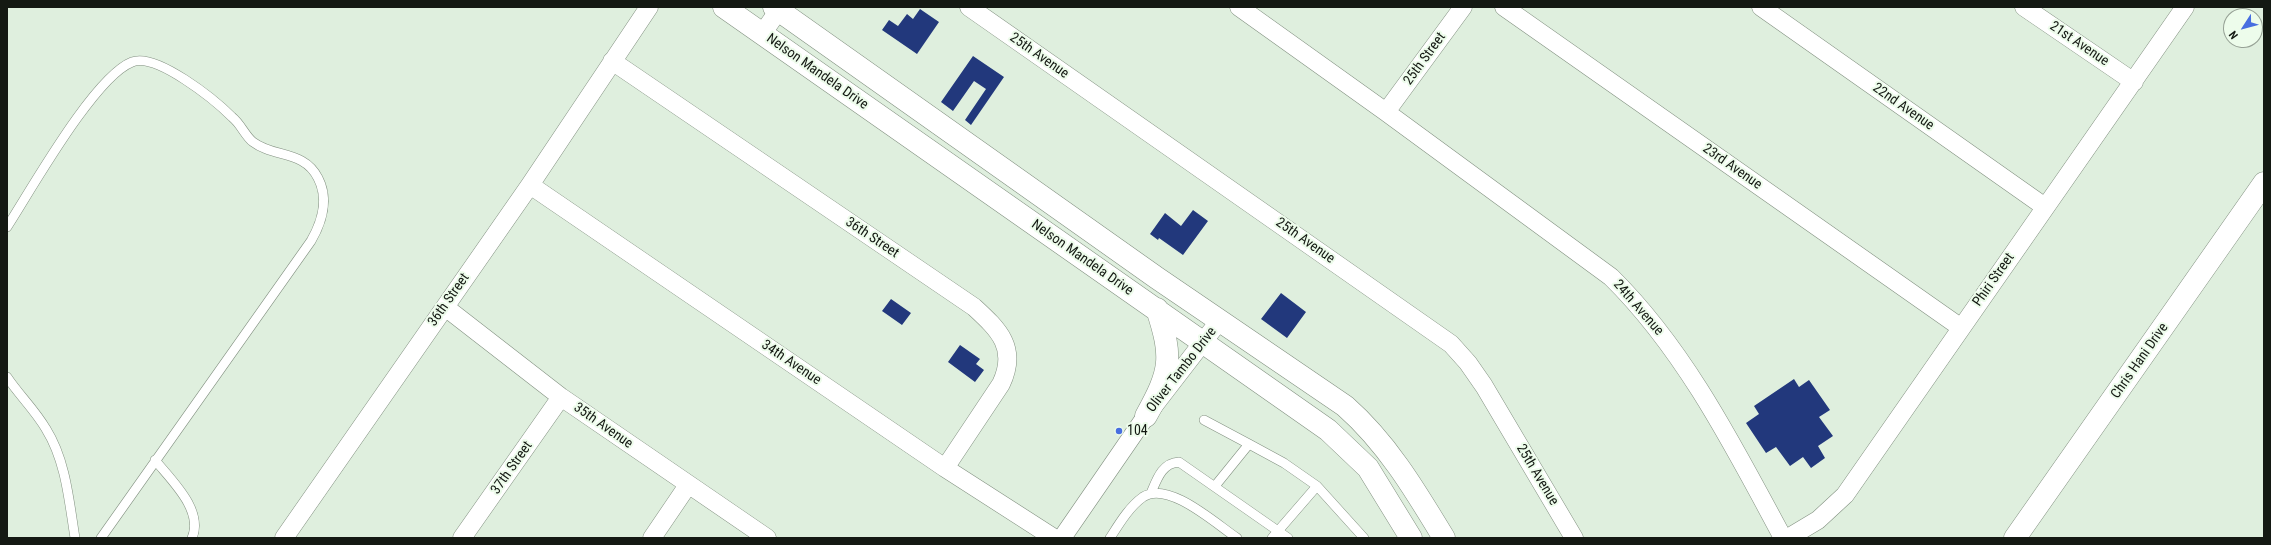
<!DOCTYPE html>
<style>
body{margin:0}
#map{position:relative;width:2271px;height:545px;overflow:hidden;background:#dfefde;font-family:"Roboto Condensed",sans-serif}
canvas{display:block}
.frame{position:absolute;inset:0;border:8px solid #141913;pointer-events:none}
.north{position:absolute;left:2223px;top:8px;width:40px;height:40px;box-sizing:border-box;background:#edfceb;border:1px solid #96a195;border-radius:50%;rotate:234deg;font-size:11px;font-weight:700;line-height:16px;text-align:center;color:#141913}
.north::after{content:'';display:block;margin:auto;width:14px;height:18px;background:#476ee0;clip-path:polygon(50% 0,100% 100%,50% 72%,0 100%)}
</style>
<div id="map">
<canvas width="2271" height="545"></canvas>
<div class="frame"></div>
<div class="north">N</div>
</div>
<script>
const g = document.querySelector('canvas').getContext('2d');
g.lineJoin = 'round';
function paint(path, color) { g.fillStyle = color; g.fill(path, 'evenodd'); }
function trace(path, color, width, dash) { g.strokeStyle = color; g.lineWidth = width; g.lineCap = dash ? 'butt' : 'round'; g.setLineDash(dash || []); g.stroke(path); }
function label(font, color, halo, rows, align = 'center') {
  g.font = font + ' "Roboto Condensed",sans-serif'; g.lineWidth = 4; g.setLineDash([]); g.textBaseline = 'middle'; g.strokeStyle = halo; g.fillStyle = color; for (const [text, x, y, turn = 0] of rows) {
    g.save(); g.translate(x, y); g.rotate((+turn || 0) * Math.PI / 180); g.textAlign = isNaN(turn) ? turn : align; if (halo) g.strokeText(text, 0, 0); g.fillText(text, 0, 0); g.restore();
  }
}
paint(new Path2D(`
 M920,9l19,13 -22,32 -35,-24 7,-10 9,6 9,-12 6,5z
 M973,56l31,21 -33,48 -6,-5 21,-31 -12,-8 -21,30 -12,-9z
 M1193,210l15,11 -25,34 -24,-17 -1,2 -8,-6 15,-21 16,13z
 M1281,293l25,19 -19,26 -26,-19z
 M891,299l20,14 -9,12 -20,-14z
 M960,345l20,14 -4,5 8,6 -9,12 -27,-20z
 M1794,379l5,8 10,-7 21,30 -11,7 14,19 -15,10 7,12 -14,10 -8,-11 -13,9 -14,-19 -10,6 -20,-30 13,-9 -5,-8z`), '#22387c');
const service = new Path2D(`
 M7,227c24,-37 87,-150 125,-165 24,-10 83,38 100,55 9,7 13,19 21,25 21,16 51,8 65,36 11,21 4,44 -7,63l-210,297
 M7,377c12,18 28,33 39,52 20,32 23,72 29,109
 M1204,420l45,24
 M155,460c16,20 49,50 37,78
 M1215,486l34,-42 35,19 33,23 47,52
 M1151,493c6,-14 11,-30 28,-31l109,76
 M1110,538c9,-14 19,-31 33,-41 25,-17 73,27 94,41
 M1272,538l45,-52`);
const minor = new Path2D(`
 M969,7l482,337 17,19 16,23 90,152
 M1239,7l147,105 225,165c74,73 123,170 172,261
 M1504,7l456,320
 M1761,7l284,200
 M2024,7l110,75
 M762,34l19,-27
 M612,61l362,246c25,23 44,41 27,77l-56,84
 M1386,112l77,-105
 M530,185l415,283 109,70
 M445,307l116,90 206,141
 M284,538l246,-353 119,-178
 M462,538l99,-141
 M652,538l36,-53
 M1062,538l84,-122 74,-96
 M1788,538l30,-18 27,-25 340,-488`);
const tertiary = new Path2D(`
 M2015,538l249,-355`);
const secondary = new Path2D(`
 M724,7l604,423 40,38 43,70
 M774,7l383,271 188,128c42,37 70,84 99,132
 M1146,416c25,-45 27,-58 11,-107`);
trace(service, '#829080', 10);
trace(minor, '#829080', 19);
trace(tertiary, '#829080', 23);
trace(secondary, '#829080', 23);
trace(service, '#fff', 9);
trace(minor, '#fff', 18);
trace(tertiary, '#fff', 22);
trace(secondary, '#fff', 22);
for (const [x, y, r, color] of [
 [1119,431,4,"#476ee0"]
]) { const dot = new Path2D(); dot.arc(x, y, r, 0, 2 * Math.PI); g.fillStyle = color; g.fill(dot); trace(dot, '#edfceb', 1.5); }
label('14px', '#141913', '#edfceb', [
 ["21st Avenue",2079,44,34],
 ["25th Avenue",1039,56,35],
 ["25th Street",1425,59,-54],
 ["Nelson Mandela Drive",817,72,35],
 ["22nd Avenue",1903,107,35],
 ["23rd Avenue",1732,167,35],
 ["36th Street",872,238,34],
 ["25th Avenue",1305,241,35],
 ["Nelson Mandela Drive",1082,258,35],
 ["Phiri Street",1994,280,-55],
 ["36th Street",449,300,-55],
 ["24th Avenue",1638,308,49],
 ["Chris Hani Drive",2140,361,-55],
 ["34th Avenue",791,363,34],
 ["Oliver Tambo Drive",1182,370,-52],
 ["35th Avenue",603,426,35],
 ["37th Street",512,468,-55],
 ["25th Avenue",1537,475,59]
]);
label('14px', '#141913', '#edfceb', [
 ["104",1127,431]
], 'left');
</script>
